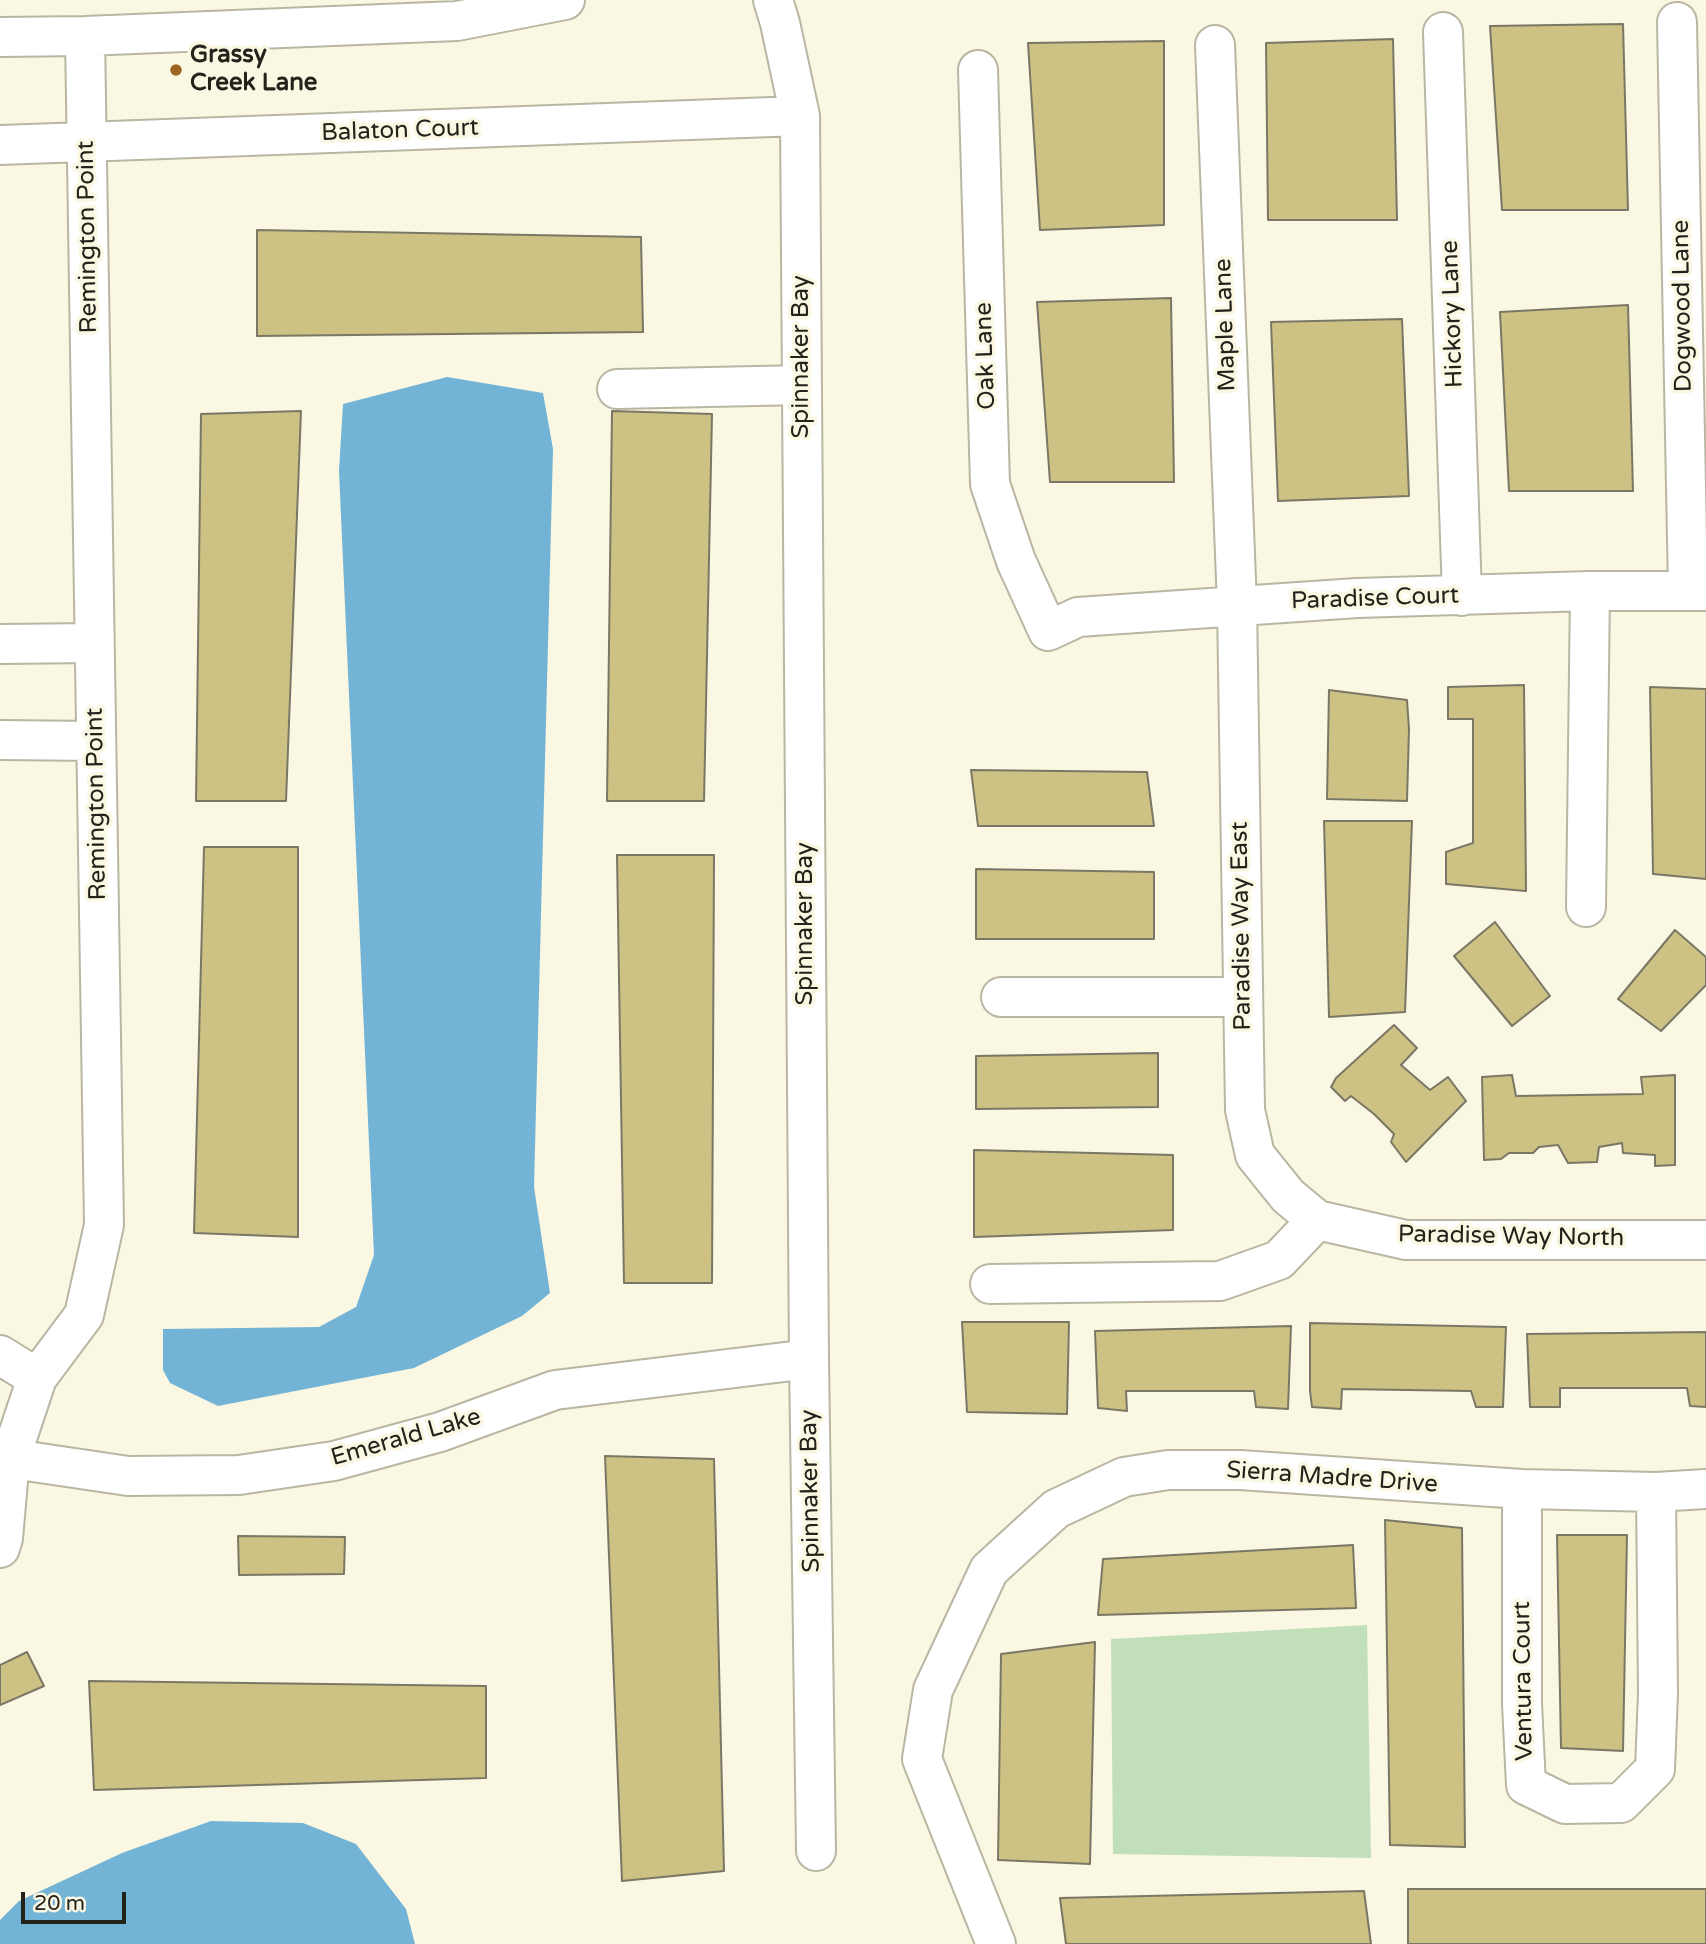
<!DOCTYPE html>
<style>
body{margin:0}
#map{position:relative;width:1706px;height:1944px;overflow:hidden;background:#faf7e3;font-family:"Varela Round",sans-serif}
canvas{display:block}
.scale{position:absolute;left:21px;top:1892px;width:105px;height:32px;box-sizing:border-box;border:4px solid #23221b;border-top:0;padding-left:9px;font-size:21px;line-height:24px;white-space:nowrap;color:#23221b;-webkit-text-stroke:5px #faf7e3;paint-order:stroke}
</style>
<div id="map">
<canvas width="1706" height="1944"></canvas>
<div class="scale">20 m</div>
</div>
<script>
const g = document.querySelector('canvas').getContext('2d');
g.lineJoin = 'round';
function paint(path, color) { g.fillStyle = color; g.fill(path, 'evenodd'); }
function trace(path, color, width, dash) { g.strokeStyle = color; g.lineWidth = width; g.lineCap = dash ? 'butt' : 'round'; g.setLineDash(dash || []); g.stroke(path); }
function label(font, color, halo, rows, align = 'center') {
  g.font = font + ' "Varela Round",sans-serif'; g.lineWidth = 7; g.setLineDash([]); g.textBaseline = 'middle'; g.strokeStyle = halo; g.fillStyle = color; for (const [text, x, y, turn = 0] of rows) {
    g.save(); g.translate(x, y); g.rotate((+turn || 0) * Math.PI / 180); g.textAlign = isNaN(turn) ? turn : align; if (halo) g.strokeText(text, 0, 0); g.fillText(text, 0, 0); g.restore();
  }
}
paint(new Path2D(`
 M1367,1625l4,233 -258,-4 -2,-215z`), '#c1dfb9');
paint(new Path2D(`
 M447,377l96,16 10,56 -19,738 16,106 -28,23 -108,52 -196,38 -48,-23 -7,-13v-41l156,-2 37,-20 18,-52 -35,-784 4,-67z
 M211,1821l92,2 53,21 50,65 9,35h-415v-24l19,-19 103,-48z`), '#73b4d6');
const building = new Path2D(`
 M1623,24l5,186h-126l-12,-184z
 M1393,39l4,181h-129l-2,-177z
 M1164,41v184l-124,5 -12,-187z
 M257,230l384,7 2,95 -386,4z
 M1171,298l3,184h-124l-13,-180z
 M1628,305l5,186h-124l-9,-179z
 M1402,319l7,177 -131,5 -7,-179z
 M301,411l-15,390h-90l5,-387z
 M612,411l100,3 -8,387h-97z
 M1524,685l2,206 -80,-7v-32l27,-9v-124h-25v-32z
 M1650,687l56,2v190l-53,-5z
 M1329,690l78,10 2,29 -2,72 -80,-2z
 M971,770l176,2 7,54h-176z
 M1324,821h88l-7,191 -76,5z
 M204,847h94v390l-104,-4z
 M617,855h97l-2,428h-88z
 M976,869l178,3v67h-178z
 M1495,922l55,74 -38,30 -58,-70z
 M1675,930l31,27v28l-45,46 -43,-32z
 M1394,1025l23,23 -16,17 29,25 18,-13 18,24 -60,61 -15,-20 3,-8 -20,-20 -23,-18 -6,5 -14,-14 5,-9z
 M1158,1053v54l-182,2v-53z
 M1512,1075l4,21 127,-2 -2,-17 34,-2v90l-20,1v-11l-32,-2 -1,-10 -23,4 -2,15 -29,1 -10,-18 -19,2 -6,6h-24l-8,6 -17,1 -2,-83z
 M974,1150l199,5v75l-199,7z
 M962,1322h107l-2,92 -100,-2z
 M1310,1323l196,4 -3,80h-27l-5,-16 -129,-2 -1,20 -29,-2 -2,-16z
 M1291,1326l-3,83 -32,-2 -2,-16h-128l1,20 -29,-3 -3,-77z
 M1706,1332v75l-16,-1 -3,-18h-127v19h-30l-3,-73z
 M605,1456l109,3 10,412 -102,10z
 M1385,1520l77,8 3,319 -75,-2z
 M1557,1535h70l-4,216 -62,-3z
 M238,1536l107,1 -1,37 -105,1z
 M1353,1545l3,63 -258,7 5,-56z
 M1095,1642l-5,222 -92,-4 3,-206z
 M27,1652l17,34 -44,19v-40z
 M89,1681l397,5v92l-392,12z
 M1408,1889h298v55h-298z
 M1364,1891l7,53h-305l-6,-46z`);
paint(building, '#cdc283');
trace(building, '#7a7766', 2);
const minor = new Path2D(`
 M773,0l7,23 20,93 9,1243 7,492
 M1677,22l11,568
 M1443,32l19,564
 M0,37l85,-1 372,-15 108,-21
 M1215,45l22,560 8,505 10,45 33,41 29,24 89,20h300
 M978,70l12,414 26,77 32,70 30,-14 279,-19 233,-7h116
 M0,145l800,-29
 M617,389l185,-4
 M0,644l94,-1
 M0,740l96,1
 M1586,907l4,-316
 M1001,997h242
 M990,1284l230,-3 59,-21 38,-40
 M0,1355l37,23
 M0,1457l128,19 111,-1 95,-14 106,-29 115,-42 254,-31
 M1522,1489v215l4,81 39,19 56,-1 34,-34 3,-76 -2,-201
 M0,1548l3,-10 7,-79 27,-81 47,-63 20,-90 -19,-1189
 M996,1944l-74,-185 11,-69 56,-120 67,-61 68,-32 44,-7h72l282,19 134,3 50,-3`);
trace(minor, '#b9b6a3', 42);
trace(minor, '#fff', 38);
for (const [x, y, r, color] of [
 [176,70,7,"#9c661f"]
]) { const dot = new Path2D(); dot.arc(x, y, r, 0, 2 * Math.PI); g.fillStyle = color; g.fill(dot); trace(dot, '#faf7e3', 2.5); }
label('bold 24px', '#23221b', '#faf7e3', [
 ["Grassy",190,56],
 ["Creek Lane",190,84]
], 'left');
label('24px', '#23221b', '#faf7e3', [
 ["Balaton Court",400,131,-2],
 ["Remington Point",88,237,-91],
 ["Dogwood Lane",1683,306,-91],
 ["Hickory Lane",1453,314,-92],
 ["Maple Lane",1226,325,-92],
 ["Oak Lane",986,356,-92],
 ["Spinnaker Bay",802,357,-90],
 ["Paradise Court",1375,599,-2],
 ["Remington Point",97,804,-91],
 ["Spinnaker Bay",806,924,-90],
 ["Paradise Way East",1242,926,-91],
 ["Paradise Way North",1511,1237,1],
 ["Emerald Lake",406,1438,-16],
 ["Sierra Madre Drive",1332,1478,4],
 ["Spinnaker Bay",811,1491,-91],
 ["Ventura Court",1524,1681,-91]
]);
</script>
